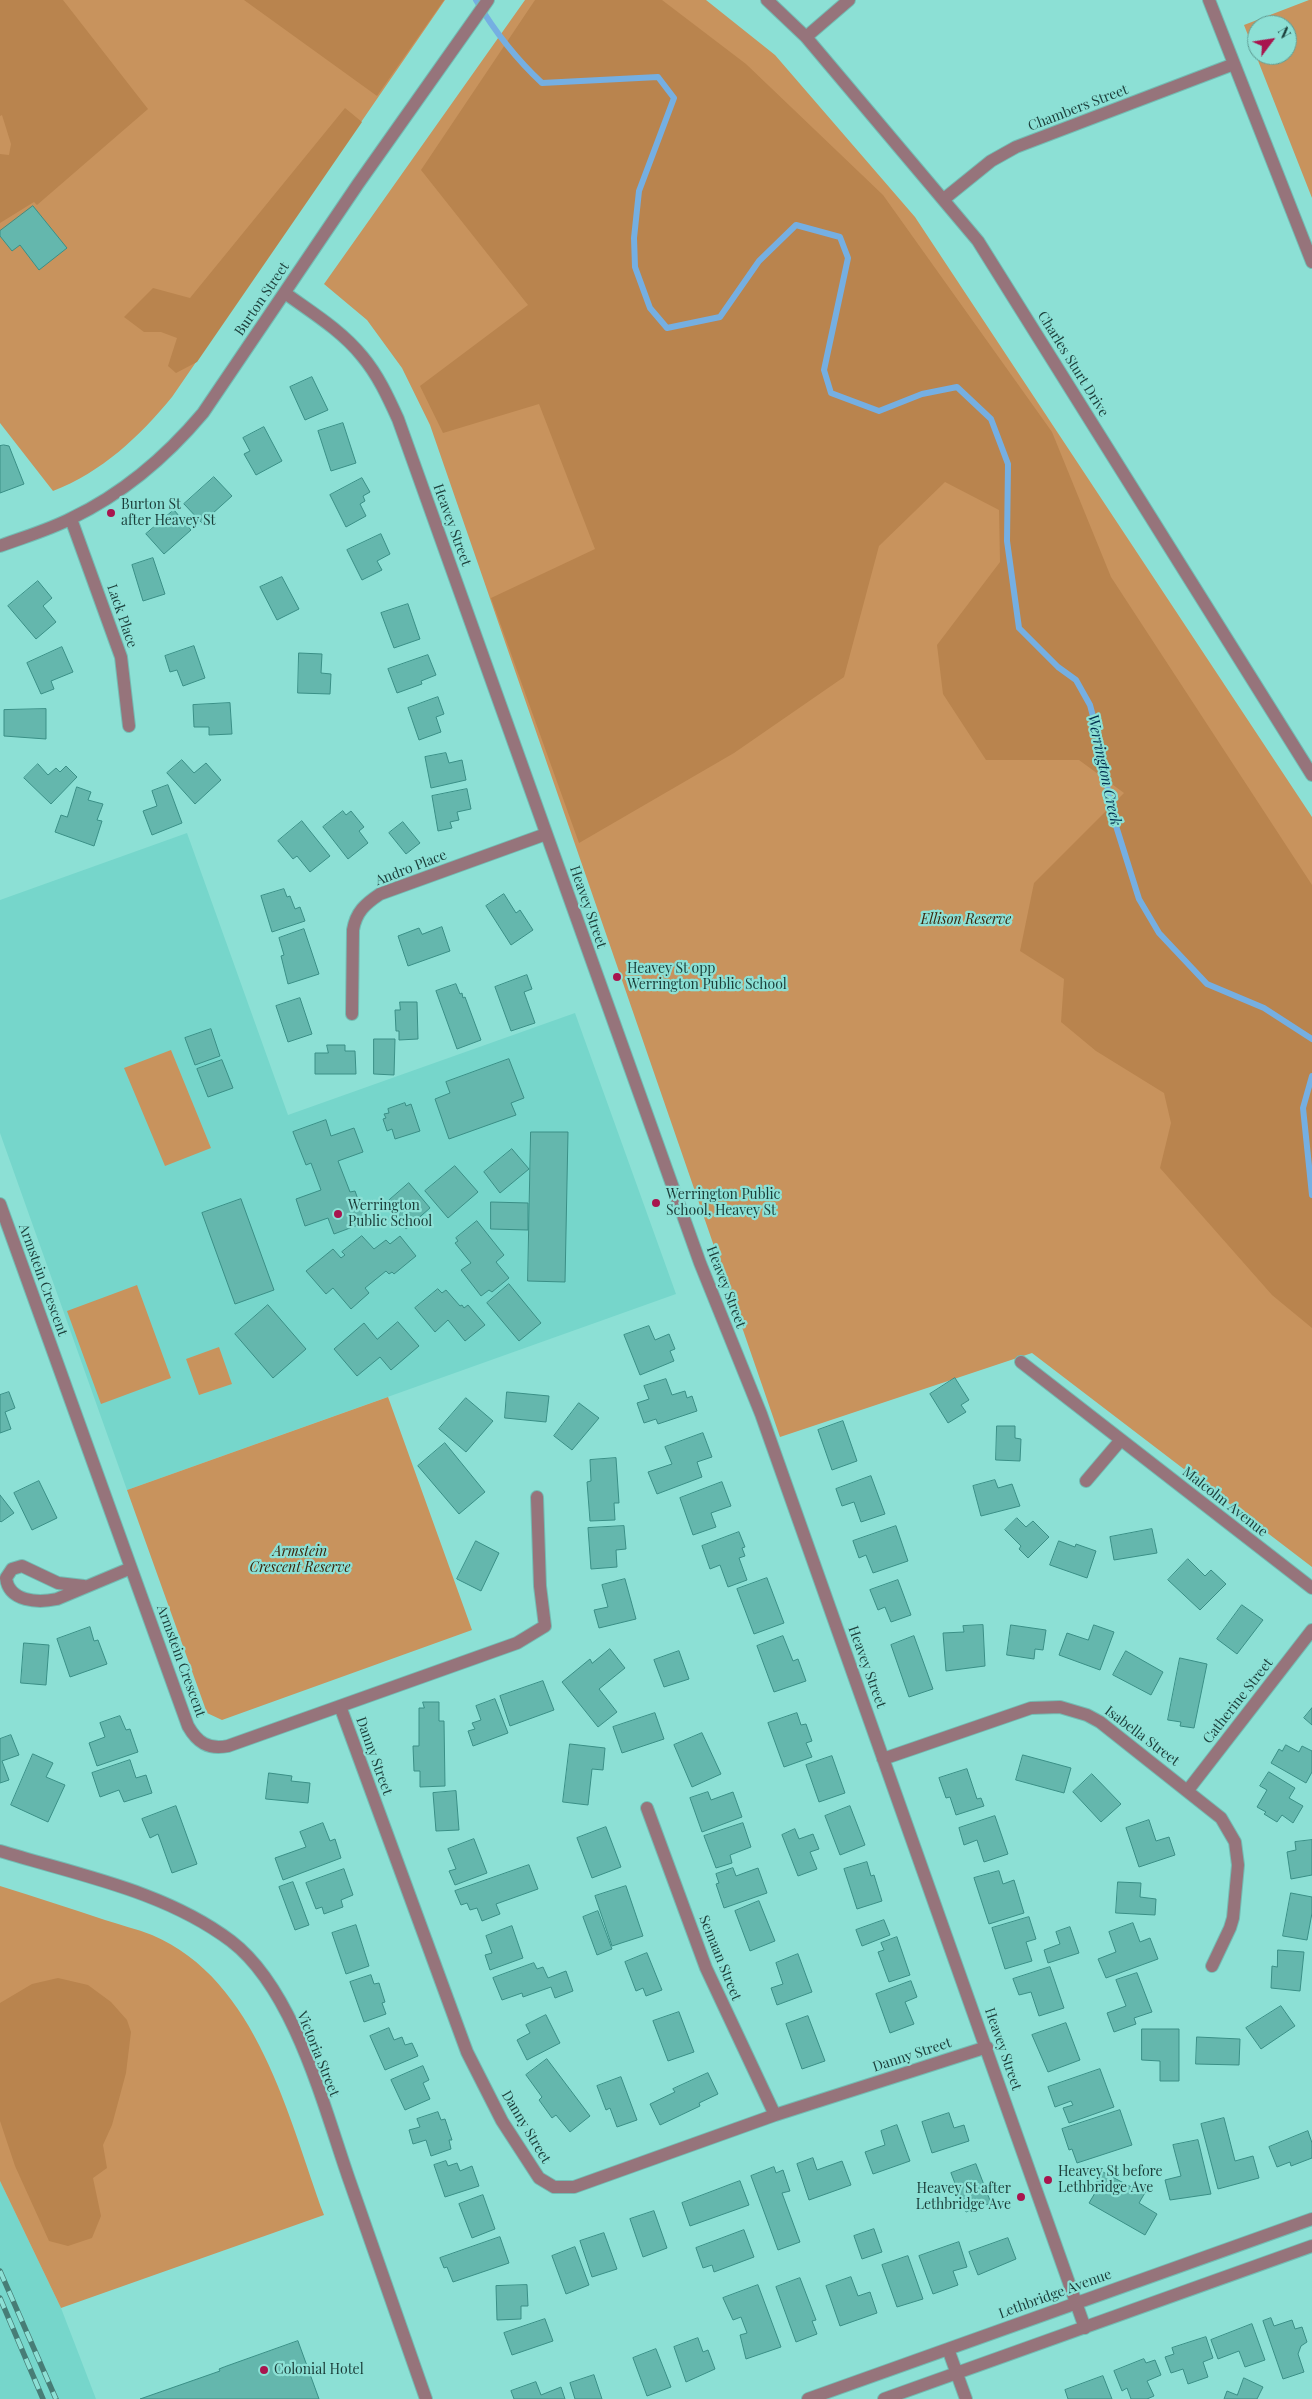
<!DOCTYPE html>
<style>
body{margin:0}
#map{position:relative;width:1312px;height:2399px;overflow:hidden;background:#8ce0d5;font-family:"Playfair Display",serif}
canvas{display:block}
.north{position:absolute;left:1247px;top:15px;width:50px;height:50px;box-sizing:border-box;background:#8ce0d5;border:1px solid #5f9f97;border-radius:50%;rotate:59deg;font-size:14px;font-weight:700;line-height:20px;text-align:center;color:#1b3e3a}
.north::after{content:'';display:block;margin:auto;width:18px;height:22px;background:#a8154e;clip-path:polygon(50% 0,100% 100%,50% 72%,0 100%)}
</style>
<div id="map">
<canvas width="1312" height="2399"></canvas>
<div class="north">N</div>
</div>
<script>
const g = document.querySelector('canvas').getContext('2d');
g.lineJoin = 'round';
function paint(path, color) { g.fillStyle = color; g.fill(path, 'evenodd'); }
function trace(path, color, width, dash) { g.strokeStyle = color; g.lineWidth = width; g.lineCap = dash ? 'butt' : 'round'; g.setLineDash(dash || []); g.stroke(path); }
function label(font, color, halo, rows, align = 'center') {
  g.font = font + ' "Playfair Display",serif'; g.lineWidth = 4.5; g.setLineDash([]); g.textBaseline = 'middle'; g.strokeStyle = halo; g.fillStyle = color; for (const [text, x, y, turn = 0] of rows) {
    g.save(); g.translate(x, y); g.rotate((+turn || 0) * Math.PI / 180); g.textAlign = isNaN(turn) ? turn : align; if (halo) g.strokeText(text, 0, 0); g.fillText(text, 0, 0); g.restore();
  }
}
paint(new Path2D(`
 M187,833l101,282 287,-102 101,281 -549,196 -127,-357v-233z
 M0,2181l61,127 35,91h-96z`), '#76d6cb');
paint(new Path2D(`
 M0,0h445l-273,397c-33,40 -70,75 -119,94l-53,-68z
 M525,0h181l69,55 140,162 397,600v750l-280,-214 -252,84 -350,-1012 -28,-57 -35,-48 -43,-36z
 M1309,0h3v198l-68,-173zM1257,25h30v30h-30z
 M171,1050l40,98 -46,18 -41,-98z
 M137,1285l34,93 -70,26 -34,-93z
 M219,1347l13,37 -33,11 -13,-36z
 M388,1397l84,233 -250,90 -15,-7 -80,-223z
 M0,1886c35,11 70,22 105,34 15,5 32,9 47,15 106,45 136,182 172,280l-263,93 -61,-127z`), '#c8935d');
paint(new Path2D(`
 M0,0h63l85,109 -111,96 -3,-3 -34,21v-69l9,1 2,-11 -9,-29 -2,1z
 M244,0h200l-67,96z
 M535,0h127l84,64 137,131 169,237 59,145 201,308v443l-40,-33 -112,-127 11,-45 -7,-30 -68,-42 -35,-29 3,-43 -44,-28 14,-68 90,-90 -45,-33h-93l-43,-66 -6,-49 63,-83 -1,-52 -54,-28 -66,64 -35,131 -110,76 -155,90 -88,-245 104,-49 -56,-145 -96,29 -23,-47 108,-81 -107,-135z
 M345,108l17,14 -165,240 -21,11 -8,-7 9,-28 -16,-6h-17l-20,-15 29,-29 37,10z
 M58,1978l30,7 23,17 16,18 4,12 -5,41 -14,52 -9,20 4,23 -14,10 8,38 -9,22 -24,8 -19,-5 -34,-75 -15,-45v-118l32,-19z`), '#b9844e');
trace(new Path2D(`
 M476,0c19,32 39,58 66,83l116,-6 16,21 -35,93 -5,47 1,29 15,41 17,20 53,-11 39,-56 37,-36 44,12 8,21 -24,112 7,23 48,18 43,-17 35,-7 34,32 17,45 -1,77 12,87 39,39 18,13 14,25 11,41 10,64 28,89 20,34 48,51 57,24 48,31
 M1312,1076l-9,32 9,87`), '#75afe2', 6);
const building = new Path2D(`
 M33,206l34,42 -28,22 -19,-25 -8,6 -12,-15v-5z
 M312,377l16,33 -23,10 -15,-33z
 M343,423l13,40 -25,8 -13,-40z
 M264,427l18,34 -26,14 -12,-21 6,-3 -7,-13z
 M4,445l5,1 15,38 -24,9v-47z
 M214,477l18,19 -30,27 -18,-19z
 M362,478l8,14 -7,4 2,5 -5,3 6,12 -20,11 -16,-32z
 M174,510l17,20 -27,24 -18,-20z
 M381,534l9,20 -13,7 5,9 -20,10 -15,-30z
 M153,558l12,36 -22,7 -11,-36z
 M282,577l17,32 -22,11 -17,-33z
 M38,581l14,17 -9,8 13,16 -20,17 -28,-33z
 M408,604l12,35 -26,9 -13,-35z
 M194,646l11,32 -22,8 -6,-16 -7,2 -5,-16z
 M62,647l11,25 -22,9 3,8 -13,5 -14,-31z
 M299,653l23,1 -1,19 10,1 -1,20 -32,-1z
 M428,655l8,20 -15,6 1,3 -25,9 -9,-24z
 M438,697l6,17 -8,3 5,15 -22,8 -11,-32z
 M230,703l2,31 -23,1v-8h-15l-1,-22z
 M46,709v30l-42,-3v-26z
 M446,753l3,10 13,-3 4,20 -35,8 -6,-31z
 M182,760l12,13 12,-10 15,17 -26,24 -28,-31z
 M38,764l10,11 8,-7 4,4 6,-6 11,11 -26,27 -27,-26z
 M168,785l14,38 -30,12 -9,-24 14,-5 -5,-15z
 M77,787l14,5 -3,8 15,4 -6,16 5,1 -8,25 -39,-14 6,-17 6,2z
 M467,789l4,20 -14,3 2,8 -9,2 2,6 -14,3 -6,-35z
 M343,811l3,4 5,-4 13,16 -5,4 9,12 -20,16 -25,-32z
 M302,821l28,35 -20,16 -13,-16 -4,3 -15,-18z
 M403,822l17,21 -14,11 -17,-21z
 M284,889l3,8 3,-1 5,13 5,-2 5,14 -33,11 -11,-36z
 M504,894l12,19 4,-3 13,20 -22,15 -25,-39z
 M442,927l8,24 -42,15 -10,-30 21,-8 3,6z
 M304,929l15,45 -31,10 -7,-28 3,-1 -5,-17z
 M527,975l5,14 -8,3 11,31 -24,8 -16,-44z
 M456,984l4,10 2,-1 1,5 2,-1 16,43 -24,9 -21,-58z
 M300,998l12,36 -24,8 -12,-36z
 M400,1002h17l1,37 -19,1v-9h-3l-1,-21h5z
 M211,1029l9,27 -25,9 -10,-27z
 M374,1039h21l-1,36 -20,-1z
 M327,1045h18v6h10l1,23h-41v-21h13z
 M509,1059l15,39 -13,5 5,12 -67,24 -14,-40 15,-6 -4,-11z
 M222,1060l11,28 -25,9 -11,-28z
 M405,1103l1,3 5,-2 9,27 -25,8 -3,-10 -5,2 -4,-12 3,-1 -2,-4 5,-1 -1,-4z
 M326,1120l5,16 23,-8 9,24 -25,9 12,31 5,-1 11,31 -32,12 -6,-16 -23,8 -9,-27 25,-9 -10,-27 -5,2 -13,-33z
 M531,1132h37l-3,150 -37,-1z
 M512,1149l17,20 -29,24 -16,-21z
 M455,1166l23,26 -30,26 -23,-27z
 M409,1183l21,25 -24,21 -21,-25z
 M241,1199l33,91 -39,14 -33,-91z
 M491,1202l37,1v27l-37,-1z
 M477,1221l27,34 -8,7 13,16 -17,14 -3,-2 -8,6 -20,-26 10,-7 -16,-20 3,-2 -2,-3z
 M362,1236l12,13 12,-9 4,4 10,-8 16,20 -22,18 -2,-2 -3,2 -3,-3 -21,17 4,5 -18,16 -18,-21 -7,6 -20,-23 27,-22 8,9 4,-3 -3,-3z
 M509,1284l32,39 -22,18 -32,-38z
 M438,1289l4,4 4,-3 14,16 2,-1 2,3 4,-3 17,20 -20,16 -17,-21 -13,12 -20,-24z
 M268,1305l38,44 -33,29 -38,-44z
 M398,1322l21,24 -28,24 -11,-13 -23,19 -23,-27 30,-26 13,16z
 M649,1326l6,14 14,-6 6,15 -5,2 4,10 -34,14 -16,-40z
 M955,1378l14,22 -8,5 5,7 -18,11 -18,-29z
 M666,1379l6,16 13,-4 2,7 5,-2 5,15 -39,13 -2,-5 -12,4 -7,-20 12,-4 -5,-13z
 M9,1392l6,16 -10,4 6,17 -11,4v-38z
 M507,1392l42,4 -3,26 -41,-4z
 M466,1398l27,23 -27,31 -27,-23z
 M579,1403l20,15 -27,32 -18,-14z
 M843,1421l14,40 -25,9 -14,-40z
 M997,1426h18v12l6,1 -1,22 -24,-1z
 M703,1433l9,24 -15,5 5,15 -45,17 -9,-22 24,-8 -7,-17z
 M445,1443l40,49 -26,22 -41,-48z
 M616,1458l3,45h-5l1,17 -25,1 -3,-39 4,-1 -1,-21z
 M871,1476l14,38 -24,8 -7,-20 -12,4 -6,-17z
 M995,1480l3,8 14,-4 8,22 -39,10 -8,-30z
 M39,1481l18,37 -25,12 -18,-37z
 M722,1482l9,24 -20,7 5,14 -23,8 -13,-37z
 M0,1495l14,18 -13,9 -1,-1z
 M1017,1518l9,9 7,-6 16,16 -21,21 -9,-9 2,-3 -16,-16z
 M624,1526l2,23 -10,1 1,17 -26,2 -3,-41z
 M896,1526l12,35 -35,12 -7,-18 -7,3 -6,-17z
 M1152,1529l5,24 -43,7 -4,-23z
 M739,1532l6,15 -3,1 3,8 -6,2 8,22 -19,7 -8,-22 -10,4 -8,-23z
 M476,1541l23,12 -18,38 -24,-12z
 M1059,1541l16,6 1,-3 20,7 -9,27 -37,-13z
 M1188,1559l17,17 6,-6 15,14 -26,26 -32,-30z
 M767,1578l17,45 -30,11 -17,-45z
 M625,1579l11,40 -37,9 -5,-18 14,-3 -6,-22z
 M898,1580l13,35 -20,7 -6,-15 -7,3 -8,-20z
 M1242,1605l21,15 -26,34 -20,-15z
 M983,1625l2,41 -39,5 -3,-38 21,-1 -1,-6z
 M1011,1625l35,5 -3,20 -8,-1 -1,10 -27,-4z
 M1094,1625l20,7 -14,38 -41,-15 8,-22 21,7z
 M90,1627l4,14 4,-1 9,24 -37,13 -13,-38z
 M783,1636l10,25 5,-2 8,22 -32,11 -17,-46z
 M914,1636l19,53 -24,8 -18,-52z
 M24,1643l25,2 -3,40 -25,-2z
 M610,1649l15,19 -26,21 18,23 -19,15 -36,-45 28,-23 2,4z
 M679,1651l10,28 -25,8 -10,-27z
 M1126,1651l37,21 -12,23 -38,-20z
 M1180,1658l27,6 -13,64 -14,-2 1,-4 -13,-2z
 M543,1681l11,29 -44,16 -10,-30z
 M495,1699l13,34 -35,13 -5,-15 7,-2 -3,-6 9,-3 -5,-14z
 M423,1702h16v19h5l1,65 -25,1v-16h-6l-1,-25h6v-38h5z
 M1312,1708v17l-8,-7z
 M655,1713l9,26 -42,14 -9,-26z
 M797,1713l4,12 5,-1 6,17 -6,2 6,14 -28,10 -16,-44z
 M120,1716l6,14 4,-1 8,23 -41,14 -8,-23 16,-6 -5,-14z
 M702,1733l19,41 -29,13 -18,-42z
 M11,1735l8,20 -17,6 7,19 -9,3v-44z
 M570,1744l35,4 -2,22 -11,-1 -4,36 -25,-3z
 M1286,1745l13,7 3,-6 10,5v21l-6,11 -35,-20 8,-14 3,2z
 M33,1754l20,9 -7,14 19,8 -17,37 -37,-17z
 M1023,1755l48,13 -7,25 -48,-13z
 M832,1756l13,37 -26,9 -13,-37z
 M130,1760l6,18 10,-3 6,18 -28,9 -5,-12 -19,7 -8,-24z
 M967,1769l10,30 4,-1 3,8 -28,9 -6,-18 -4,1 -7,-20z
 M1269,1772l26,16 -6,10 14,8 -10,17 -11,-8 -5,7 -13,-8 2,-2 -9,-5 10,-17 -7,-4z
 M269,1773l23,3 -1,5 19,2 -2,20 -42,-4z
 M1092,1774l29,30 -20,18 -28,-30z
 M456,1791l3,39 -23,1 -3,-38z
 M708,1792l3,8 22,-8 9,25 -40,15 -12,-34z
 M176,1806l21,58 -25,9 -14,-39 -8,4 -8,-19z
 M850,1806l15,39 -25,10 -15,-39z
 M995,1816l13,38 -24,8 -7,-22 -13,5 -5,-17z
 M1149,1820l7,21 13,-4 6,18 -36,12 -13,-39z
 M323,1823l7,18 5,-2 6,19 -58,22 -8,-22 31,-11 -6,-15z
 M743,1823l8,24 -21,8 2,8 -16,5 -12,-32z
 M606,1827l15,40 -29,11 -15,-40z
 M795,1829l4,10 14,-5 6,15 -9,3 7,17 -19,7 -16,-41z
 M474,1839l13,34 -32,12 -6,-14 7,-2 -8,-20z
 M1312,1840v35l-21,4 -4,-27 9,-2 -1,-8z
 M867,1862l4,14 3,-1 8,26 -25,8 -13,-40z
 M529,1865l9,24 -42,15 4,10 -18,7 -5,-13 -7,2 -3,-7 -6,2 -6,-14z
 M733,1868l3,8 22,-8 9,25 -43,15 -8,-24 3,-1 -3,-9z
 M344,1869l9,26 -12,5 2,7 -19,7 -2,-7 -6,2 -10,-26z
 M999,1871l4,13 11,-4 10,33 -35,11 -15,-46z
 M293,1882l16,43 -14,5 -16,-43z
 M1118,1882l23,1 -1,14 16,2 -1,16 -39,-2z
 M626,1886l17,50 -31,10 -17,-50z
 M1291,1893l21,4v16l-5,27 -24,-4z
 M759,1901l16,40 -25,10 -15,-40z
 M598,1911l14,38 -15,6 -14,-38z
 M1029,1917l7,22 -10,3 6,19 -27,8 -13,-41z
 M884,1920l6,15 -28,11 -6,-16z
 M1133,1923l7,19 10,-4 8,21 -52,19 -8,-19 18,-7 -7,-20z
 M356,1925l13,41 -23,8 -14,-41z
 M512,1926l11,32 -33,12 -5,-15 7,-2 -6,-17z
 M1070,1927l9,26 -31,10 -4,-13 16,-6 -4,-12z
 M897,1937l13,38 -21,7 -11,-30 6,-2 -3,-7z
 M1278,1950l26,2 -4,39 -29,-3 1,-22 5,1z
 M647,1953l15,37 -16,6 -3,-8 -7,3 -11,-29z
 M798,1954l14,38 -35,13 -6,-17 12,-4 -7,-21z
 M534,1963l3,6 6,-2 5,11 18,-7 7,20 -18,7 -4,-11 -28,10 -1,-4 -20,7 -9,-22z
 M1050,1967l14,41 -25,8 -8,-24 -12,3 -6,-16z
 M1137,1973l15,39 -18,6 2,6 -22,8 -7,-19 19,-7 -10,-26z
 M371,1975l3,9 5,-1 6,19 -3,1 4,11 -22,8 -14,-40z
 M911,1981l6,16 -12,5 9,22 -24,9 -14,-39z
 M1281,2006l14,20 -34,23 -15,-21z
 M679,2012l15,40 -26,9 -15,-40z
 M546,2015l14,28 -33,17 -10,-20 13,-7 -4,-8z
 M808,2016l17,45 -23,8 -16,-45z
 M1066,2023l14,37 -32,12 -16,-37z
 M389,2028l5,12 8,-3 3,8 7,-2 6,13 -33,14 -15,-34z
 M1142,2029h37v52h-19v-20l-18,-1z
 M1197,2037l43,2 -1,26 -43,-1z
 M547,2059l43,57 -20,16 -14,-17 -4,3 -13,-18 3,-3 -16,-22z
 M423,2066l6,14 -6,3 7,16 -25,11 -14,-30z
 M1100,2069l14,38 -45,16 -6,-15 10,-3 -2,-4 -16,6 -7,-20z
 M708,2073l10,21 -19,9 1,3 -40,19 -10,-21 25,-12 -2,-3z
 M621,2077l16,43 -20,7 -7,-19 -4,2 -9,-24z
 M1120,2110l12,35 -55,18 -5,-14 -3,1 -7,-21z
 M438,2112l3,8 4,-1 7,21h-3l2,9 -20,7 -5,-16 -13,4 -4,-14 11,-3 -3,-8z
 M949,2113l5,15 10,-3 5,16 -37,12 -10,-31z
 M1224,2118l11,43 18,-5 6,22 -41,11 -17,-65z
 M897,2125l13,36 -37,13 -8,-22 20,-7 -4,-14z
 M1308,2131l4,12v15l-21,8 -1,-4 -13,5 -8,-20z
 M1198,2140l13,54 -41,6 -5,-20 16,-4 -8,-31z
 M813,2158l4,12 25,-9 9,24 -42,15 -12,-36z
 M446,2161l2,5 9,-3 3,8 12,-5 7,20 -34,11 -11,-32z
 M976,2164l15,39 -25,9 -15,-39z
 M774,2167l2,6 7,-3 7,21 -8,2 18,49 -22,8 -27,-74z
 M1103,2172l32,17 1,-3 10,5 -7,12 18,11 -12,21 -56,-32 9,-15 -3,-2z
 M740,2181l9,24 -59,21 -8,-23z
 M483,2195l12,34 -23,9 -13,-34z
 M654,2211l13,37 -24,9 -13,-38z
 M874,2229l8,23 -20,7 -8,-23z
 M744,2230l10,27 -40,15 -2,-7 -9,3 -7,-20z
 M604,2233l13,36 -25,8 -12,-36z
 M500,2237l9,26 -56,19 -6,-15 -3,1 -4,-10z
 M1008,2238l8,21 -38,16 -9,-23z
 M959,2242l8,25 -14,4 5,14 -25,9 -14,-38z
 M575,2247l14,38 -23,9 -14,-38z
 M908,2256l15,43 -26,8 -15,-42z
 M851,2277l7,19 12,-4 7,21 -37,13 -14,-40z
 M800,2278l16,42 -4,1 5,13 -21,8 -20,-55z
 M527,2285l1,21h-7v13l-24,1 -1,-34z
 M758,2285l23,62 -35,12 -6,-24 7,-2 -6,-16 -8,3 -10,-22z
 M1271,2318l3,8 18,-6 3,9 7,-2 5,15 -6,4 -3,8 6,18 -21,7 -20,-58z
 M545,2319l8,22 -41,14 -8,-22z
 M1252,2324l13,36 -20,7 -6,-16 -21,8 -7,-19z
 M1206,2337l7,21 -10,4 5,15 -20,7 -5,-15 -12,4 -6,-16 9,-3 -2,-6z
 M698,2338l5,14 5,-2 7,19 -29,13 -12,-35z
 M298,2341l21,58h-179l80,-28 -1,-2 5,-2z
 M656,2349l15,38 -24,9 -14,-38z
 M1144,2359l2,4 9,-3 6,15 -14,6 7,15 -7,3h-16l-4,-11 -5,3 -8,-20z
 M594,2375l8,24h-27l-5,-16z
 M1103,2376l9,23h-44l-3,-9z
 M1244,2378l19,9 -6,12h-33l3,-8 10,4z
 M536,2382l5,13 20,-8 4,12h-51l-3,-8z`);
paint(building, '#64b7ad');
trace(building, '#3a8f86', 1);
const minor = new Path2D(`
 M767,0l39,37 172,204 334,534
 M1209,0l103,262
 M806,37l43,-37
 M944,199l47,-38 25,-14 218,-83
 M285,293c26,19 56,37 77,63 16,19 26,41 36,63l302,844 61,151 324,914
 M71,519l50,138 8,69
 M0,546c24,-9 49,-16 72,-28 52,-25 94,-61 131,-105l155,-229 130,-184
 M352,1014l1,-84c3,-18 12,-26 27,-36l166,-60
 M0,1204l188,522c9,16 20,24 40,20l289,-103 28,-17 -5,-40 -3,-89
 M1021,1362l291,226
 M1086,1481l34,-40
 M84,1586l-26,-3 -36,-17 -10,3 -6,9c3,24 32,25 51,21l74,-31
 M340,1706l127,346 35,69 37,57 15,9h20l201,-72 212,-68
 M883,1759l148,-51 29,-1 27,8 13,7 121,96 14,24 3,23 -5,53 -3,10 -18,38
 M1188,1790l124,-160
 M647,1808l59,160 69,147
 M0,1851c78,24 165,40 231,90 64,49 93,167 119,241 25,72 51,145 76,217
 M948,2349l18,50
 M808,2399l504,-180
 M884,2399l428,-153`);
trace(minor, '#73bcb3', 14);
trace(minor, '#96747b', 12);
const rail = new Path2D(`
 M0,2271l56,128
 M0,2298l43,101`);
trace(rail, '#477d76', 5.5);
trace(rail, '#8ce0d5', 4, [11]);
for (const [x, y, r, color] of [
 [111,513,5,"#a8154e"],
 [617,977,5,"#a8154e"],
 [656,1203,5,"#a8154e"],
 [338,1214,5,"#a8154e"],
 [1048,2180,5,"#a8154e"],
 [1021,2197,5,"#a8154e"],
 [264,2370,5,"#a8154e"]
]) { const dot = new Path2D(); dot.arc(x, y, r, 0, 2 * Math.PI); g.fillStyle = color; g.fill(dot); trace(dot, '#8ce0d5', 2); }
label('14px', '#1b3e3a', '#8ce0d5', [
 ["Chambers Street",1078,108,-21],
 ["Burton Street",262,299,-56],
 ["Charles Sturt Drive",1073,364,58],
 ["Heavey Street",452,525,70],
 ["Lack Place",122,616,71],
 ["Andro Place",411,868,-21],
 ["Heavey Street",588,907,71],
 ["Armstein Crescent",43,1280,70],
 ["Heavey Street",726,1287,69],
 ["Malcolm Avenue",1225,1502,38],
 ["Armstein Crescent",181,1661,70],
 ["Heavey Street",867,1667,70],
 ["Catherine Street",1238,1701,-52],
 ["Isabella Street",1142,1736,37],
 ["Danny Street",374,1756,70],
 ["Semaan Street",720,1958,68],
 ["Heavey Street",1003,2049,71],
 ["Victoria Street",318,2054,68],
 ["Danny Street",912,2055,-18],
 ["Danny Street",526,2127,59],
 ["Lethbridge Avenue",1055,2294,-20]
]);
label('14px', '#1b3e3a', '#8ce0d5', [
 ["Burton St",121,505],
 ["after Heavey St",121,521],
 ["Heavey St opp",627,969],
 ["Werrington Public School",627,985],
 ["Werrington Public",666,1195],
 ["School, Heavey St",666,1211],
 ["Werrington",348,1206],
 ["Public School",348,1222],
 ["Heavey St before",1058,2172],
 ["Lethbridge Ave",1058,2188],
 ["Heavey St after",1011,2189,"right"],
 ["Lethbridge Ave",1011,2205,"right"],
 ["Colonial Hotel",274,2370]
], 'left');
label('italic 14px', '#3c250c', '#8ce0d5', [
 ["Ellison Reserve",966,920],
 ["Armstein",300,1552],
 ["Crescent Reserve",300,1568]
]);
label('italic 15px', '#002f4f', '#8ce0d5', [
 ["Werrington Creek",1104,770,78]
]);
</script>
